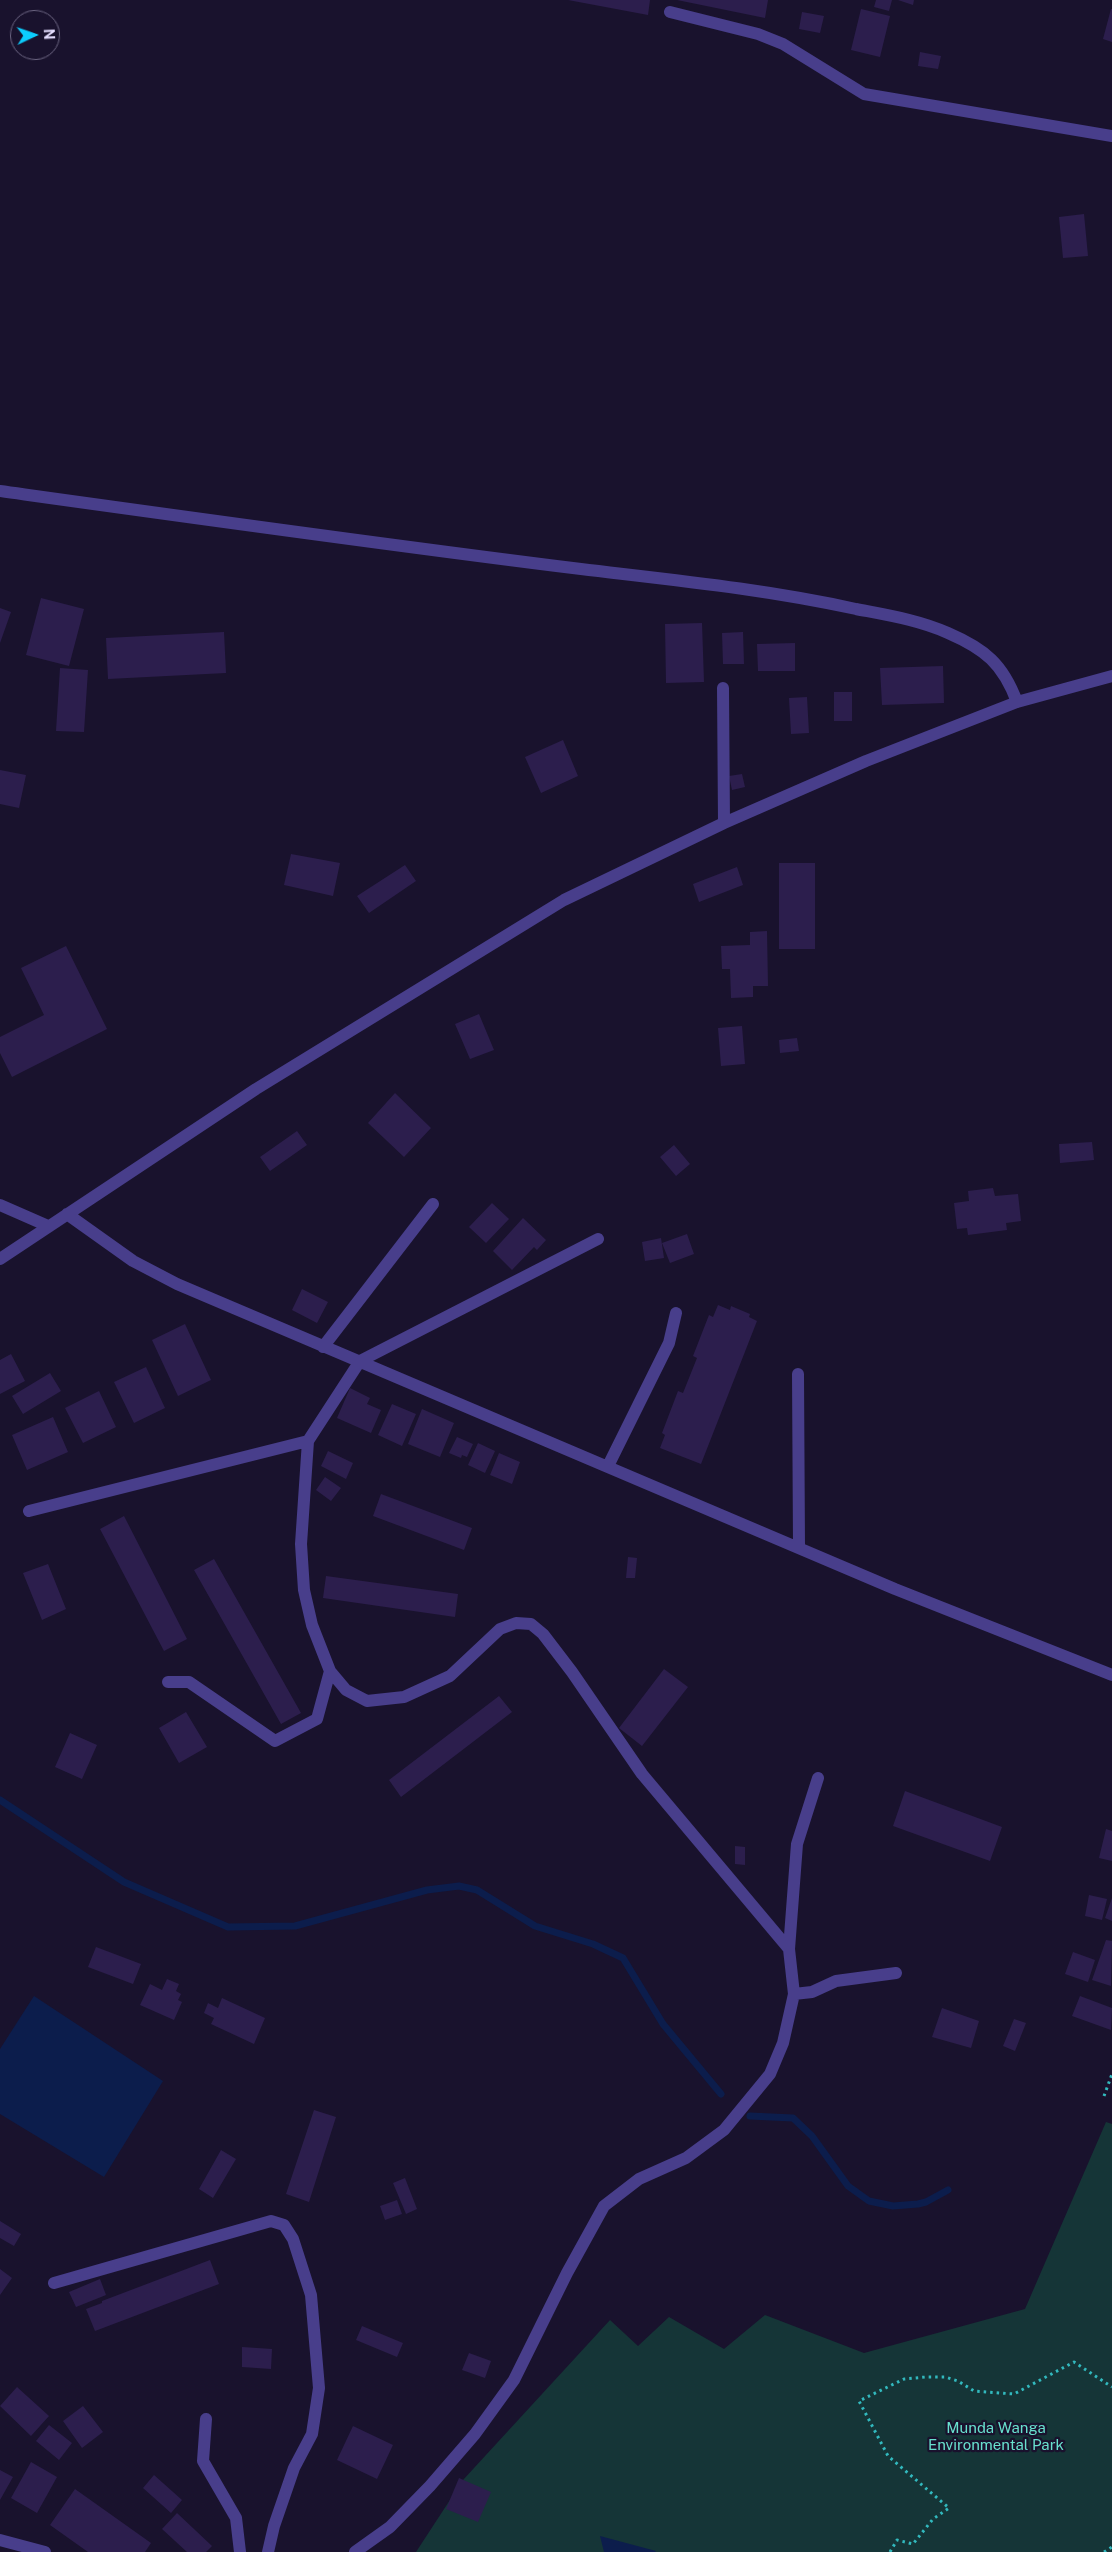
<!DOCTYPE html>
<style>
body{margin:0}
#map{position:relative;width:1112px;height:2552px;overflow:hidden;background:#19122d;font-family:"Public Sans",sans-serif}
canvas{display:block}
.north{position:absolute;left:10px;top:10px;width:50px;height:50px;box-sizing:border-box;background:#19122d;border:1px solid #6b6481;border-radius:50%;rotate:87deg;font-size:14px;font-weight:700;line-height:20px;text-align:center;color:#e5deff}
.north::after{content:'';display:block;margin:auto;width:18px;height:22px;background:#0ccdfd;clip-path:polygon(50% 0,100% 100%,50% 72%,0 100%)}
</style>
<div id="map">
<canvas width="1112" height="2552"></canvas>
<div class="north">N</div>
</div>
<script>
const g = document.querySelector('canvas').getContext('2d');
g.lineJoin = 'round';
function paint(path, color) { g.fillStyle = color; g.fill(path, 'evenodd'); }
function trace(path, color, width, dash) { g.strokeStyle = color; g.lineWidth = width; g.lineCap = dash ? 'butt' : 'round'; g.setLineDash(dash || []); g.stroke(path); }
function label(font, color, halo, rows, align = 'center') {
  g.font = font + ' "Public Sans",sans-serif'; g.lineWidth = 4.5; g.setLineDash([]); g.textBaseline = 'middle'; g.strokeStyle = halo; g.fillStyle = color; for (const [text, x, y, turn = 0] of rows) {
    g.save(); g.translate(x, y); g.rotate((+turn || 0) * Math.PI / 180); g.textAlign = isNaN(turn) ? turn : align; if (halo) g.strokeText(text, 0, 0); g.fillText(text, 0, 0); g.restore();
  }
}
paint(new Path2D(`
 M1106,2122l6,2v428h-696l47,-72 147,-160 28,26 31,-29 55,32 41,-34 99,38 161,-44z`), '#153537');
paint(new Path2D(`
 M34,1996l129,85 -59,96 -104,-63v-65z
 M600,2536l56,15 -1,1h-51z`), '#0c1d4c');
trace(new Path2D(`
 M0,1800l124,82 104,45 67,-1 132,-36 32,-4 18,4 58,36 58,18 30,14 40,66 58,70
 M750,2116l43,2 19,18 36,50 21,15 24,5 25,-2 8,-2 22,-12`), '#0c1d4c', 7);
paint(new Path2D(`
 M568,0h82l-2,15z
 M677,0h91l-3,18z
 M876,0h16l-3,11 -15,-4z
 M898,0h16l-1,5z
 M861,9l29,7 -10,41 -29,-7z
 M1111,9h1v33l-9,-3z
 M802,12l22,4 -4,17 -21,-4z
 M920,52l21,4 -3,13 -20,-3z
 M1084,214l4,42 -25,2 -4,-41z
 M41,598l43,11 -15,57 -43,-11z
 M0,608l11,4 -11,31z
 M702,623l2,59 -38,1 -1,-59z
 M224,632l2,41 -118,6 -2,-41z
 M743,632l1,32h-21l-1,-31z
 M795,643v28h-37l-1,-27z
 M943,666l1,37 -62,2 -2,-37z
 M60,668l28,2 -4,62 -28,-1z
 M834,692h18v29h-18z
 M807,697l2,36 -18,1 -2,-36z
 M563,740l15,36 -37,17 -16,-36z
 M0,770l26,5 -7,33 -19,-4z
 M742,774l3,13 -13,3 -3,-14z
 M291,854l49,9 -7,33 -49,-11z
 M779,863h36v86h-36z
 M405,865l11,16 -47,32 -12,-17z
 M737,867l6,18 -44,17 -6,-18z
 M767,931l1,55h-15v11l-22,1 -1,-29h-8l-1,-23 29,-1v-13z
 M66,946l41,83 -95,48 -12,-24v-16l44,-22 -23,-47z
 M479,1014l15,36 -24,9 -15,-35z
 M742,1026l3,38 -24,2 -3,-38z
 M797,1038l2,13 -19,2 -1,-13z
 M395,1093l36,35 -27,29 -36,-34z
 M297,1131l10,14 -37,26 -10,-14z
 M1092,1142l2,18 -34,3 -1,-19z
 M674,1145l16,19 -14,12 -16,-19z
 M993,1188l2,8 23,-2 3,27 -15,2 1,7 -39,5 -1,-7 -10,1 -3,-26 15,-2 -1,-10z
 M492,1203l17,16 -23,24 -17,-16z
 M523,1218l23,22 -9,10 -3,-3 -22,23 -19,-19z
 M687,1234l7,20 -24,9 -8,-20z
 M661,1238l3,20 -19,3 -3,-19z
 M302,1289l26,13 -11,21 -25,-13z
 M718,1305l12,5 1,-4 19,8 -1,3 8,4 -56,143 -41,-16 5,-13 -3,-2 16,-42 5,2 14,-35 -4,-2 16,-41 4,2z
 M185,1324l26,56 -33,16 -26,-56z
 M11,1354l14,27 -25,13v-34z
 M146,1367l19,41 -31,15 -20,-41z
 M50,1373l11,18 -38,23 -11,-18z
 M350,1388l20,10 -3,6 14,6 -10,23 -34,-15z
 M99,1391l17,36 -33,16 -18,-35z
 M392,1404l24,10 -14,32 -24,-11z
 M422,1409l32,14 -14,34 -32,-13z
 M53,1417l15,35 -41,18 -15,-35z
 M457,1437l16,7 -6,13 -5,-2 -1,3 -12,-5z
 M478,1443l17,8 -10,22 -17,-8z
 M328,1451l25,12 -7,16 -25,-13z
 M499,1453l21,9 -8,22 -22,-9z
 M325,1477l16,11 -10,13 -15,-11z
 M381,1494l91,34 -8,22 -91,-34z
 M124,1516l63,123 -23,12 -64,-122z
 M628,1557l9,1 -2,20h-9z
 M214,1559l87,154 -20,11 -87,-154z
 M48,1564l18,45 -24,11 -19,-47z
 M326,1576l132,18 -3,23 -132,-19z
 M664,1669l24,18 -46,59 -23,-18z
 M499,1696l13,16 -111,85 -12,-17z
 M186,1712l21,35 -28,16 -20,-35z
 M70,1733l27,12 -15,34 -27,-12z
 M905,1791l97,36 -12,34 -97,-35z
 M1106,1829l6,2v30l-13,-3z
 M735,1846l10,1v18l-10,-1z
 M1089,1895l18,4 -5,21 -17,-4z
 M1112,1898v23l-7,-3z
 M1106,1940l6,1 -1,45 -19,-6z
 M96,1947l45,17 -8,20 -45,-17z
 M1073,1952l22,8 -7,22 -23,-8z
 M167,1979l12,5 -3,7 5,3 -3,6 4,2 -8,18 -34,-15 10,-21 12,6z
 M1080,1996l32,12 -1,22 -39,-14z
 M222,1998l43,20 -11,26 -43,-20 3,-6 -10,-5 4,-10 10,5z
 M942,2008l37,13 -8,27 -39,-11z
 M1014,2019l12,4 -11,28 -12,-5z
 M314,2110l22,7 -27,85 -23,-8z
 M221,2150l15,9 -23,39 -14,-9z
 M405,2178l12,31 -11,5 -13,-31z
 M397,2200l5,14 -17,6 -5,-14z
 M0,2221l21,13 -7,12 -14,-8z
 M210,2260l9,24 -124,47 -9,-22 16,-6v-2z
 M0,2269l12,9 -12,17z
 M100,2279l6,16 -30,12 -7,-15z
 M362,2326l41,17 -6,14 -41,-17z
 M242,2347l30,2 -1,20 -29,-2z
 M469,2353l22,8 -6,17 -23,-8z
 M17,2387l32,29 -18,20 -31,-30z
 M83,2406l20,26 -21,16 -19,-27z
 M49,2425l23,18 -13,17 -23,-19z
 M353,2426l40,19 -16,34 -40,-19z
 M31,2462l26,15 -20,36 -26,-15z
 M0,2470l13,7 -13,23z
 M154,2475l28,25 -11,13 -28,-25z
 M459,2478l32,14 -13,30 -32,-13z
 M75,2489l76,54 -6,9h-57l-38,-27z
 M177,2513l35,33 -6,6h-19l-25,-23z`), '#2c1e4d');
trace(new Path2D(`
 M1104,2096l8,-22
 M890,2552l7,-12 16,4 20,-25 16,-11 -61,-52 -29,-55 45,-22 22,-2h19l13,4 16,10 40,3 60,-32 38,25
 M1104,2552l8,-5`), '#32b9be', 3, [2.5, 4]);
trace(new Path2D(`
 M670,12l88,22 25,10 81,50 248,42
 M0,491c194,27 387,54 581,78 92,11 184,20 275,40 31,6 63,11 92,24 37,16 55,31 69,69
 M723,688l1,135
 M0,1205l48,21
 M67,1214l66,47 44,23 718,305 217,86
 M598,1239l-238,122 -52,80 -7,103 3,46 8,35 18,46 16,19 21,11 37,-4 46,-21 50,-47 16,-6 15,1 12,10 29,38 70,102 147,175
 M0,1259l256,-170 308,-189 160,-77 142,-62 151,-59 95,-26
 M323,1347l110,-143
 M798,1374l1,172
 M608,1466l61,-123 7,-30
 M29,1511l279,-70
 M168,1682h21l86,59 42,-22 13,-48
 M794,1994l18,-2 24,-11 60,-8
 M54,2283l217,-62 13,4 9,14 18,56 8,93 -7,46 -18,34 -20,58 -6,26
 M206,2419l-3,42 33,57 4,34
 M0,2540l45,12
 M355,2552l35,-25 40,-41 45,-52 39,-54 53,-107 37,-67 35,-27 47,-21 38,-28 46,-56 13,-31 11,-49 -5,-45 8,-105 21,-66`), '#483e8b', 12);
label('15px', '#68e0ce', '#19122d', [
 ["Munda Wanga",996,2428],
 ["Environmental Park",996,2445]
]);
</script>
